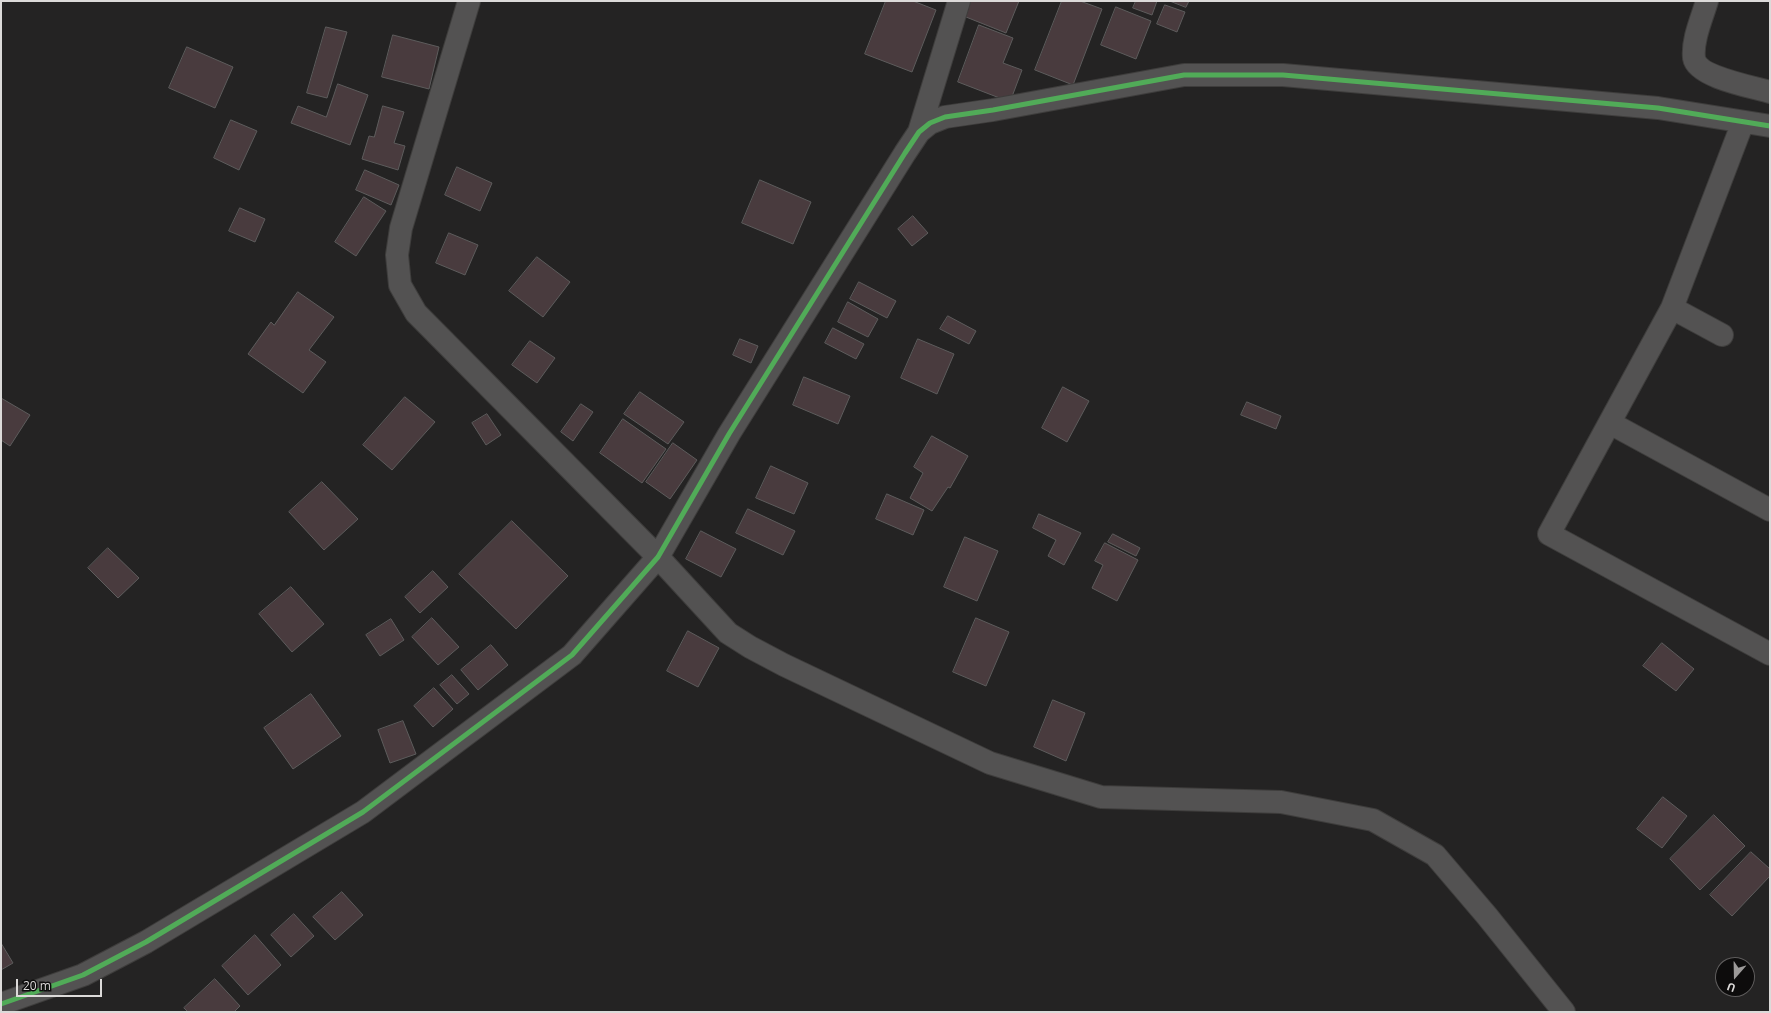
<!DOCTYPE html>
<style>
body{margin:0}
#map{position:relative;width:1771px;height:1013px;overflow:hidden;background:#242323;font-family:"Open Sans",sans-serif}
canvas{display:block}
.frame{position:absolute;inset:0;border:2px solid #dcdad9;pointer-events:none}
.north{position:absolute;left:1715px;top:957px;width:40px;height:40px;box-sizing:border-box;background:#0d0c0c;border:1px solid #605e5e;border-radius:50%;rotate:200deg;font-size:11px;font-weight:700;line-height:16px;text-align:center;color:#dcdad9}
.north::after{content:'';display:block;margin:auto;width:14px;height:18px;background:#9c9a99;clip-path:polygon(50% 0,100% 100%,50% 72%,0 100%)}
.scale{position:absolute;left:16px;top:979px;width:86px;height:18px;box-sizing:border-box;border:2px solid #dcdad9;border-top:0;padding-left:5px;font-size:12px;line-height:14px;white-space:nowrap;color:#dcdad9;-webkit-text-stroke:3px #0d0c0c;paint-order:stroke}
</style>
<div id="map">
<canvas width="1771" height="1013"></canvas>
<div class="frame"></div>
<div class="north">U</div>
<div class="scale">20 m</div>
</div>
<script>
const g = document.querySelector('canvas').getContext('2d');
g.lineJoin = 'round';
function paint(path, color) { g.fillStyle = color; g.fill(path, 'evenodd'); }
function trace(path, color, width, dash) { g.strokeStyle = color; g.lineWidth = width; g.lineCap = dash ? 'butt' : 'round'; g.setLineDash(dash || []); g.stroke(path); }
const building = new Path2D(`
 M886,1h27l23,9 -24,62 -47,-18z
 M967,1h52l-13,32 -45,-18z
 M1062,1h18l22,8 -29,76 -38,-15z
 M1136,1h21l-5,14 -19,-7z
 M1170,1h19l-3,6z
 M1165,5l20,7 -8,20 -20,-8z
 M1116,7l35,14 -15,38 -35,-14z
 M979,25l34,13 -10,25 19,7 -12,32 -52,-20z
 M326,27l21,5 -20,66 -20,-5z
 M393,35l46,12 -10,42 -47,-12z
 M187,47l46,20 -18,41 -46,-20z
 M338,84l30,11 -18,50 -59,-22 7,-17 28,11z
 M383,106l21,6 -10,31 11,3 -7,24 -36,-11 7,-23 5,1z
 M231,120l26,11 -18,39 -25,-12z
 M457,167l35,16 -12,28 -35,-16z
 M365,170l34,15 -8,20 -35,-15z
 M760,180l51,22 -18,42 -51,-21z
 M364,197l22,14 -30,45 -21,-14z
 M240,208l25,11 -10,23 -26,-11z
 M913,216l15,17 -16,13 -14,-17z
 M449,233l29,12 -13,30 -29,-12z
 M537,257l33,25 -27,35 -34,-26z
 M859,282l37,19 -9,17 -37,-19z
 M298,292l36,25 -25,33 17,12 -23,31 -55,-39 23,-32 3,3z
 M848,302l30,17 -10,18 -30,-15z
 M948,316l28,15 -7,13 -29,-15z
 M833,328l31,16 -8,15 -31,-16z
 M740,339l18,7 -7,17 -18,-8z
 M918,339l36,15 -17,40 -36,-16z
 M530,341l25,17 -18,25 -25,-18z
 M804,377l46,19 -12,28 -45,-19z
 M1063,387l26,14 -22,41 -25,-14z
 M640,392l44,30 -16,22 -44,-30z
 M405,397l30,25 -43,48 -29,-25z
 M1,398l29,17 -20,31 -9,-6z
 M1247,402l34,14 -5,13 -35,-14z
 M581,404l12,8 -20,29 -12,-9z
 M487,414l14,21 -15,10 -14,-22z
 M623,419l43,30 -24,34 -42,-30z
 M932,436l36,20 -18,32 -2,-1 -16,24 -22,-13 13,-25 -9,-6z
 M673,443l24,17 -27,39 -24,-17z
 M771,466l37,17 -14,31 -38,-16z
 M322,482l36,37 -34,31 -35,-38z
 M887,494l37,16 -11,25 -37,-16z
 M748,509l47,22 -12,24 -47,-22z
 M1039,514l42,19 -17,32 -16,-9 8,-16 -23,-12z
 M512,521l56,55 -52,53 -57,-55z
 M701,531l35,18 -15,28 -35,-18z
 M1113,534l27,14 -4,8 -28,-14z
 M965,537l33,14 -21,50 -33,-14z
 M1105,543l33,17 -21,41 -25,-13 11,-23 -8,-4z
 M108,548l31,30 -21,20 -30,-30z
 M433,571l15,16 -28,26 -15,-16z
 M291,587l33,37 -32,28 -33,-38z
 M432,618l27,29 -21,18 -26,-28z
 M976,618l33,14 -23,54 -33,-14z
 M391,619l13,21 -24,16 -14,-21z
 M688,631l31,17 -21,39 -31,-16z
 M1662,643l32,26 -18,22 -33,-25z
 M491,645l17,20 -30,25 -17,-20z
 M452,675l17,19 -12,10 -17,-19z
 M434,688l19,21 -20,18 -19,-21z
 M311,694l30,42 -48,33 -29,-41z
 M1053,700l32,13 -19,48 -32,-14z
 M403,721l13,33 -26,9 -12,-33z
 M1663,797l24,19 -25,32 -25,-19z
 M1714,815l31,31 -45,44 -30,-31z
 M1751,852l19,17v7l-38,40 -22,-21z
 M342,892l21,23 -28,25 -22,-23z
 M294,914l20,22 -23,21 -20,-22z
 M255,935l26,30 -33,30 -26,-29z
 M1,943l12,20 -12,7z
 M215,979l25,27 -6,6h-46l-4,-4z`);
paint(building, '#493b3e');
trace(building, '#5d5c5c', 1);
const street = new Path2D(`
 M469,1l-68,227 -4,27 3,30 16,28 242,244 70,76 22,14 34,18 206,98 111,34 180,5 92,18 62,35 52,61 77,96
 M1707,1c-5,17 -15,39 -13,57 3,19 59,29 76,34
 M1743,122l-71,186 -123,226 221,120
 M919,132l40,-131
 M1672,308l50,27
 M1610,423l160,87
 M1,1004l82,-29 63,-33 217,-130 209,-157 86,-98 71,-123 176,-281 14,-21 11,-9 15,-6 48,-7 191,-35h99l375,33 112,18`);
trace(street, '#3e3d3c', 24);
trace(street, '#535252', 22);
trace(new Path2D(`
 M1,1004l82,-29 63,-33 217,-130 209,-157 86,-98 71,-123 176,-281 14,-21 11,-9 15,-6 48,-7 191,-35h99l375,33 112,18`), '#51ab58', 5);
</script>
